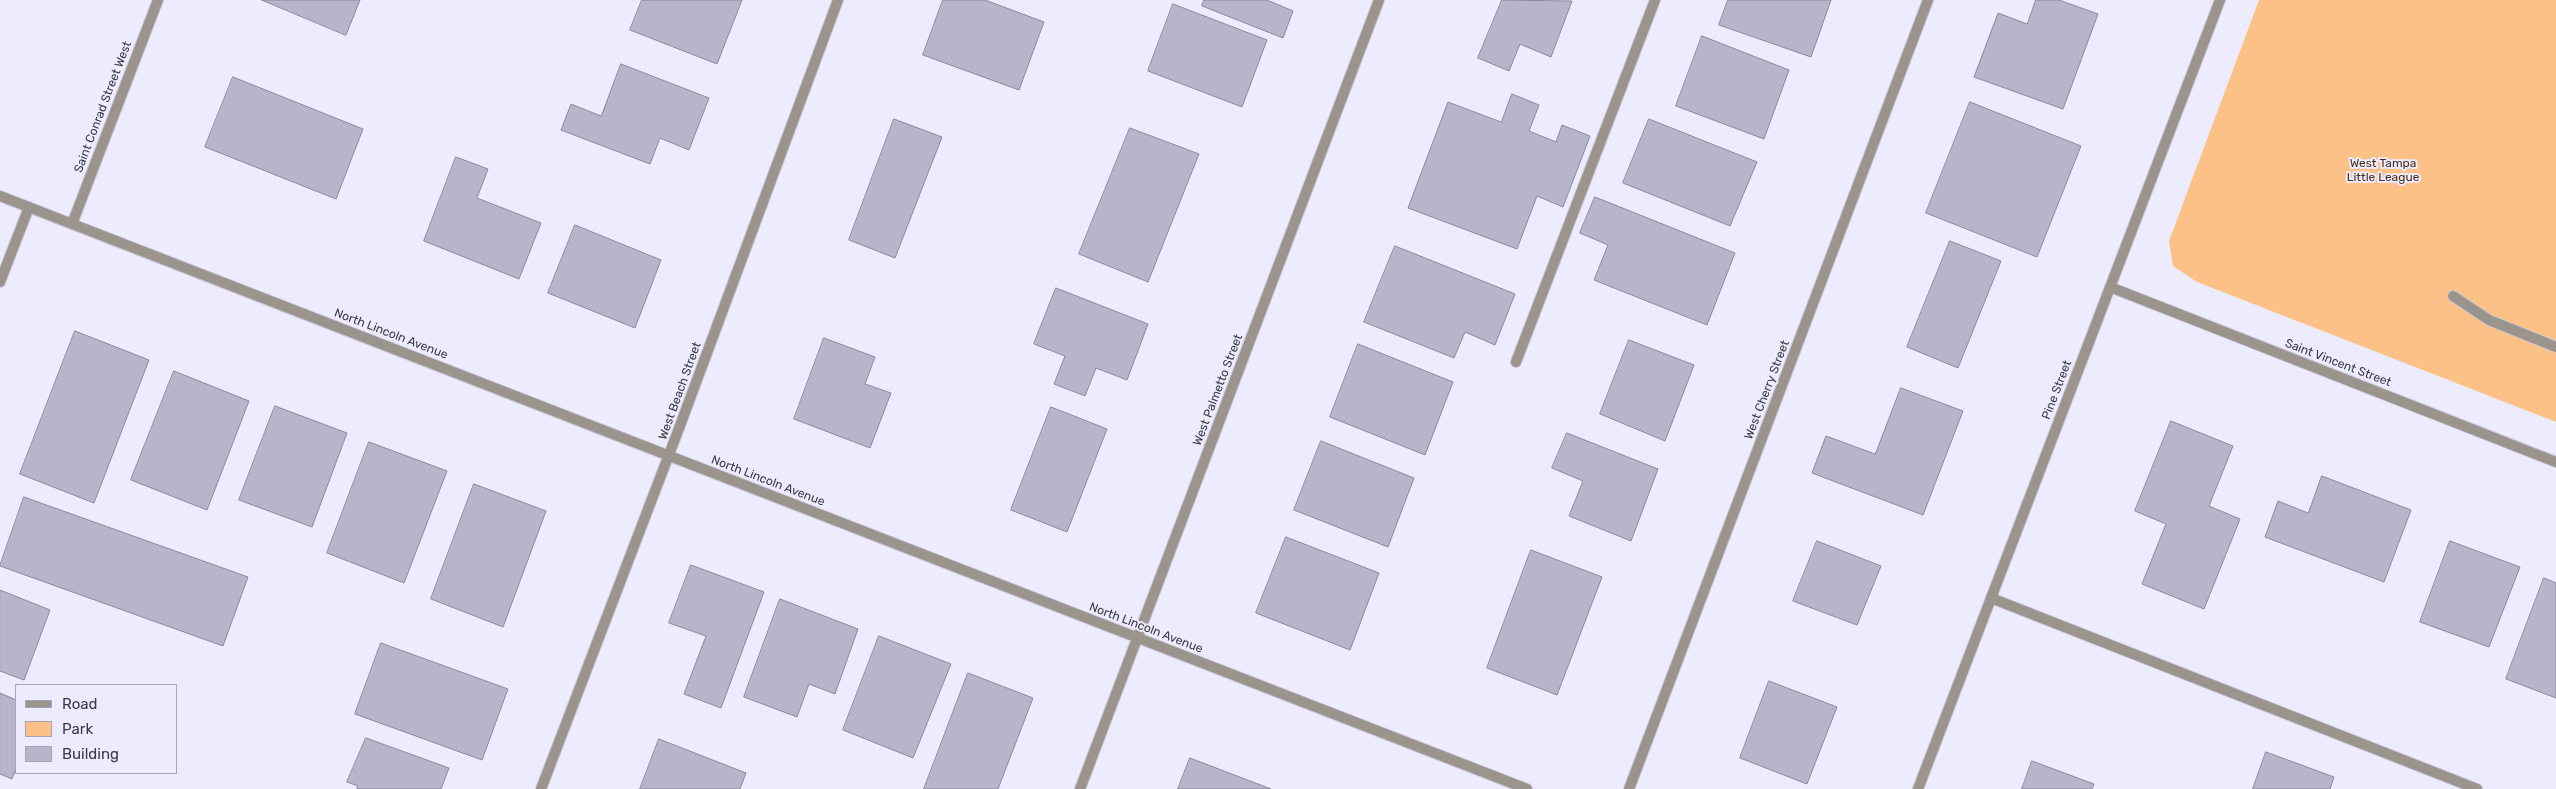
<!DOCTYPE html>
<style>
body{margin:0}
#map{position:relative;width:2556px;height:789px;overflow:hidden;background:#edecfe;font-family:Rubik,sans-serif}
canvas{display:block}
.legend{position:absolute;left:15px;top:684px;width:162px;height:90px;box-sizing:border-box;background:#edecfe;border:1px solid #a5a5b3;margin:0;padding:6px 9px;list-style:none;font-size:15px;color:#3a3a42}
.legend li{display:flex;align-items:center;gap:10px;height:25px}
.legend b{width:25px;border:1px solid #a5a5b3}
</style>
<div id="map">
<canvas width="2556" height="789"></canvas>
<ul class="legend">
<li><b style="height:6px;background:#9b948d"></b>Road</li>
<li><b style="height:14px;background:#fcc186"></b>Park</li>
<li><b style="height:14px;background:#b6b5ca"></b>Building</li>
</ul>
</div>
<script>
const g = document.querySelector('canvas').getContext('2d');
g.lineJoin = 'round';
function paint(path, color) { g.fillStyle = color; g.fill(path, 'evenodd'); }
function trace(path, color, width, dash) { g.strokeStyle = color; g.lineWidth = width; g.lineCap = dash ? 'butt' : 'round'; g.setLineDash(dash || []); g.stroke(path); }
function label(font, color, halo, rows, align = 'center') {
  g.font = font + ' Rubik,sans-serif'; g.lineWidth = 4; g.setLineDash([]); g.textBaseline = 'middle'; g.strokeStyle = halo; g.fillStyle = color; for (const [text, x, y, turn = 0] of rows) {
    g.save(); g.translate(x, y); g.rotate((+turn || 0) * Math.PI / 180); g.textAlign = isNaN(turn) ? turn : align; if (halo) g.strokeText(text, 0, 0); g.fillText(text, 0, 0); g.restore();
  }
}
paint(new Path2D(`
 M2259,0h297v422l-359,-140 -24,-16 -4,-25z`), '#fcc186');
const building = new Path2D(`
 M262,0h98l-14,35z
 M642,0h100l-25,64 -87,-34z
 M943,0h42l59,22 -25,68 -96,-35z
 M1204,0h63l26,11 -10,27 -81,-32z
 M1502,0l70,1 -21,56 -31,-13 -11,27 -31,-13z
 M1728,0h103l-20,57 -92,-32z
 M2036,0h23l39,14 -35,95 -89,-32 24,-64 29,11z
 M1173,4l94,36 -25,67 -94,-36z
 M1702,36l87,34 -25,69 -88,-33z
 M621,64l88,34 -20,52 -29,-12 -10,26 -89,-34 10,-26 30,12z
 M233,77l130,52 -27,70 -131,-52z
 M1512,94l27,11 -10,26 27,11 6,-17 28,11 -27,71 -26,-11 -20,53 -109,-41 40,-106 53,20z
 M1970,102l111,44 -44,111 -111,-44z
 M894,119l48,18 -47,121 -46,-18z
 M1649,119l108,43 -27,64 -107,-43z
 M1130,128l69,26 -51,128 -69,-28z
 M456,157l32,12 -11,29 64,25 -22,56 -95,-38z
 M1595,197l140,56 -28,72 -113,-45 14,-35 -28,-12z
 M575,225l86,35 -26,68 -87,-35z
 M1950,241l51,20 -43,107 -51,-21z
 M1395,246l120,48 -20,51 -30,-13 -11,26 -90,-36z
 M1056,288l92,36 -21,56 -31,-12 -11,28 -31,-12 11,-28 -31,-12z
 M75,331l74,29 -55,143 -74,-29z
 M824,338l51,19 -10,27 26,9 -21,55 -76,-29z
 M1629,340l65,25 -29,76 -65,-27z
 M1358,344l95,38 -28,73 -95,-38z
 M174,371l75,30 -42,109 -76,-30z
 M1901,388l62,23 -40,104 -111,-42 14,-37 49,18z
 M275,406l72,27 -35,94 -73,-27z
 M1051,407l56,22 -40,103 -56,-22z
 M2171,421l62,25 -24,60 31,13 -36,90 -62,-25 24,-60 -31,-13z
 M1567,433l91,36 -27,72 -62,-25 14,-35 -31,-13z
 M1321,441l93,37 -26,69 -94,-37z
 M369,442l78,29 -43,112 -77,-30z
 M2322,476l89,34 -27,72 -119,-45 13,-36 30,12z
 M474,484l72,27 -43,116 -72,-28z
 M24,497l224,80 -25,69 -223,-80z
 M1286,537l93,36 -29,77 -94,-37z
 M1817,541l64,25 -24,59 -64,-24z
 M2450,541l70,26 -31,80 -69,-25z
 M1531,550l71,27 -45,118 -70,-27z
 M691,565l73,27 -43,116 -37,-14 22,-58 -37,-13z
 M2544,578l12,5v115l-50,-19z
 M0,590l50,20 -26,70 -24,-9z
 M780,599l78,30 -23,65 -26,-10 -12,33 -53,-20z
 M879,636l72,28 -38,94 -70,-28z
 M381,643l127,46 -26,71 -127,-46z
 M968,673l65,25 -35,91h-74z
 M1769,681l68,26 -30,77 -67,-26z
 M0,693l16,7v68l-4,11 -12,-5z
 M366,738l83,30 -8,21h-84l1,-3 -11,-4z
 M659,739l87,34 -6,16h-100z
 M2266,752l68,25 -4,12h-77z
 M1190,758l81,31h-93z
 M2032,761l62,23 -2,5h-70z`);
paint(building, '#b6b5ca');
trace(building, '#8a899c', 1);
const service = new Path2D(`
 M2453,296l36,24 67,27
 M1516,362l139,-362
 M1991,598l486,191`);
const minor = new Path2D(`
 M0,196l1527,593
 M72,224l86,-224
 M0,282l29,-75
 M2110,287l446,175
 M541,789l137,-358 160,-431
 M1080,789l299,-789
 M1629,789l299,-789
 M1918,789l302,-789`);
trace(service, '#c9c8d8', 12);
trace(minor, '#c9c8d8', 12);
trace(service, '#9b948d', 10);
trace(minor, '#9b948d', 10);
label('12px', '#3a3a42', '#edecfe', [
 ["Saint Conrad Street West",103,107,-69],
 ["North Lincoln Avenue",391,334,21],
 ["Saint Vincent Street",2338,363,21],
 ["West Palmetto Street",1218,390,-69],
 ["West Cherry Street",1767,390,-69],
 ["Pine Street",2057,390,-69],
 ["West Beach Street",680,391,-70],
 ["North Lincoln Avenue",768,481,21],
 ["North Lincoln Avenue",1146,628,21]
]);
label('12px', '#493117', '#edecfe', [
 ["West Tampa",2383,164],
 ["Little League",2383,178]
]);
</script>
